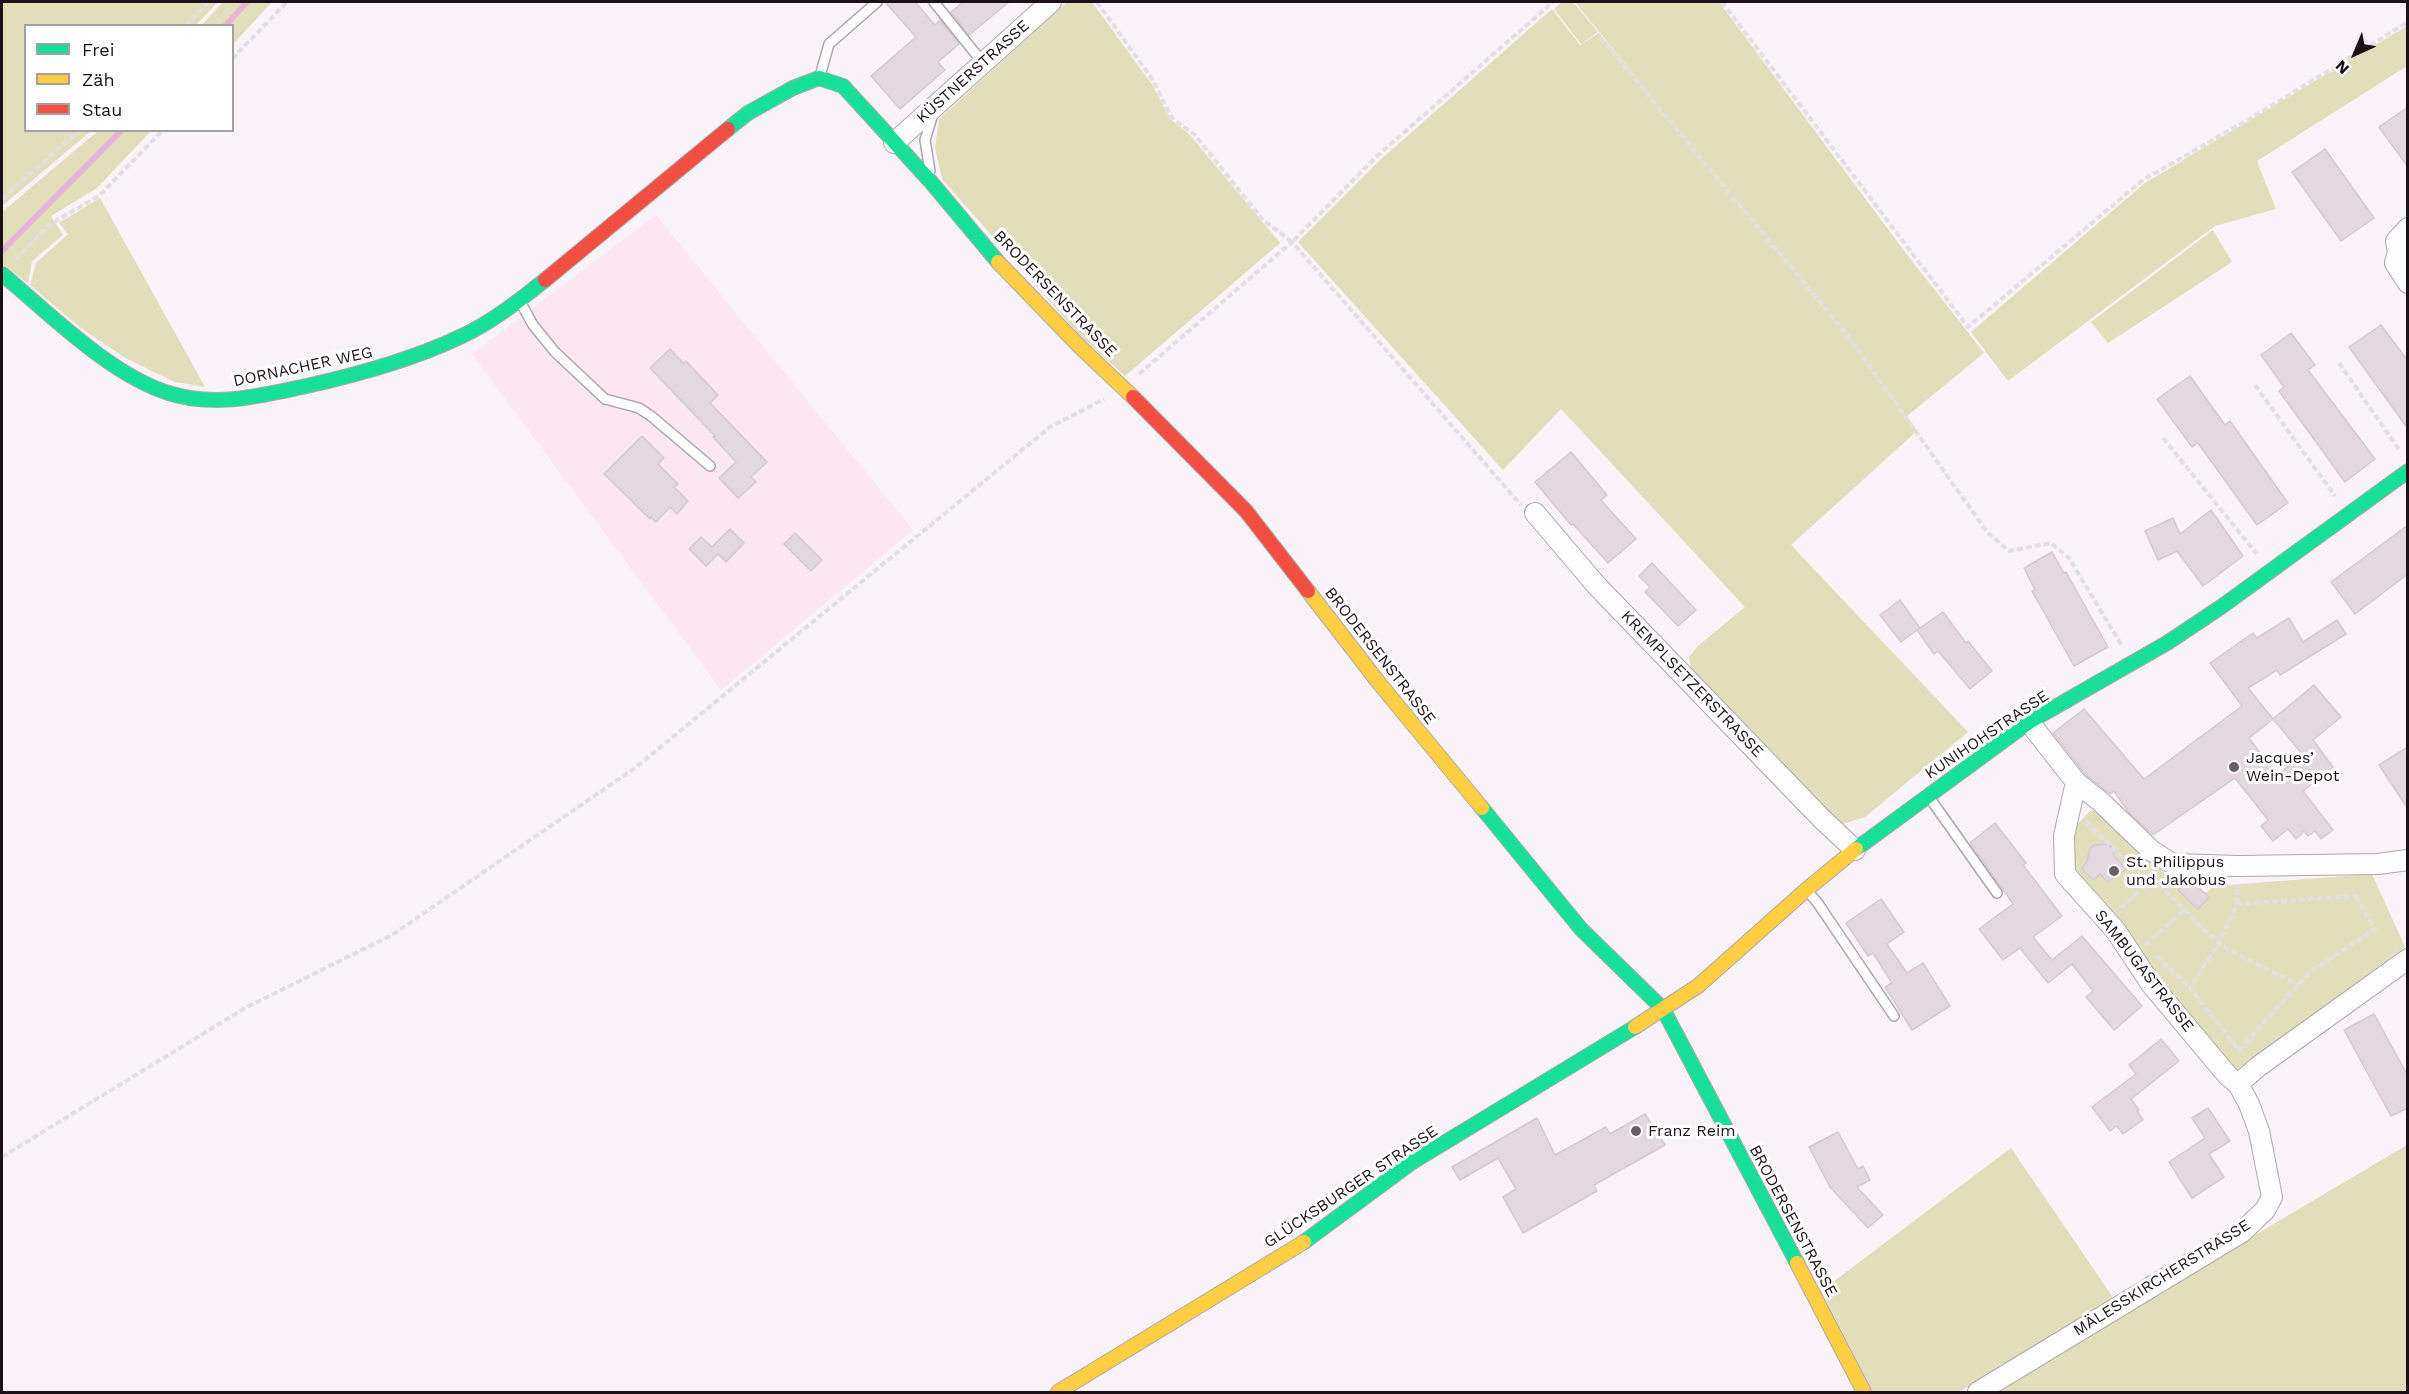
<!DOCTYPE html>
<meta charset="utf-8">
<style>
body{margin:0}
#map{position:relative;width:2409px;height:1394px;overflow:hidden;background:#f9f2f6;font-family:"Work Sans",sans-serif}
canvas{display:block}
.frame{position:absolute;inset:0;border:3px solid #1c1117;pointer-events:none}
.legend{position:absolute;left:24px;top:24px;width:210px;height:108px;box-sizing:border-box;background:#fff;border:2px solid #a4a0a2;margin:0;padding:8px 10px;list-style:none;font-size:18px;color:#1c1117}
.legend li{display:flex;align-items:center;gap:12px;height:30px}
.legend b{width:30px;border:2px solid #a4a0a2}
.north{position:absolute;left:2325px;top:24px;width:60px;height:60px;-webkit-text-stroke:4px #fff;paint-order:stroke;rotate:224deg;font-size:16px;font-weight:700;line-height:24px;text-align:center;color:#1c1117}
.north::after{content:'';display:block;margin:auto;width:21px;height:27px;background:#1c1117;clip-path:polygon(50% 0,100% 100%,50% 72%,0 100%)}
</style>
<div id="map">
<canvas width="2409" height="1394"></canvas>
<div class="frame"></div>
<ul class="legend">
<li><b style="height:8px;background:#16e098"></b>Frei</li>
<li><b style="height:8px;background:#ffcf43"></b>Zäh</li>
<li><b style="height:8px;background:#f24e42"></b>Stau</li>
</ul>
<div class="north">N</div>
</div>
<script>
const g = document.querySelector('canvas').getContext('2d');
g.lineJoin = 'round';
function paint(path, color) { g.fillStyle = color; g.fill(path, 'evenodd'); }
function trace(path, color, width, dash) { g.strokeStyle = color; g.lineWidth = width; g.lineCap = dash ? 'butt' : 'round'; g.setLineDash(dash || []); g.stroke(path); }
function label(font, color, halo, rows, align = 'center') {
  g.font = font + ' "Work Sans",sans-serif'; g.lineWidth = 6; g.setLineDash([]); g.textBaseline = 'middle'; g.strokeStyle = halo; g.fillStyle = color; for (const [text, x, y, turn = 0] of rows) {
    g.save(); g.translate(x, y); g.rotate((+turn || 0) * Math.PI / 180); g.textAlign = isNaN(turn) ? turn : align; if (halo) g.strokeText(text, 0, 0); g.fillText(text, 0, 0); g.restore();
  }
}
paint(new Path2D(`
 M656,215l257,315 -192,160 -249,-336z`), '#fbe6f2');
paint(new Path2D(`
 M2,2h216l-22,23 -170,1v104l65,1 -89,75z
 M223,2h49l-39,42 -1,-18 -30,-1z
 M1067,2h25l61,84 17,33 19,15 91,109 -155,133 -42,-37 -141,-160 -7,-31 4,-29z
 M1562,2h11l25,30 -17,12 -27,-35z
 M1575,2h144l186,250 79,101 -77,63 10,15 -126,114 177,187 -103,85 -22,7 -16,-6 -135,-142 -3,-19 9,-11 47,-39 -184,-198 -58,61 -205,-228 82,-82 172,-151 28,36 19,-12 53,64z
 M2407,26v40l-150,95 19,48 -61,17 -207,155 -37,-49 174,-149z
 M98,131h53l-54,57 -46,28 12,19 -31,26 -4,22 -26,-19v-52z
 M100,198l105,189 -30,-5 -48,-23 -46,-31 -51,-43 6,-22 32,-29 -9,-11z
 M2213,230l19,32 -124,81 -17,-21z
 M2102,810l77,78 9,-10 17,16 9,-8 158,-12 33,73 -170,124 -162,-196 -2,-44 19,-20z
 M2407,1145v247h-417z
 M2011,1148l103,151 -155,93h-86l-52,-101z`), '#e1debb');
trace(new Path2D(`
 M225,26l22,-24
 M2,251l120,-121`), '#e8b6d2', 6);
const building = new Path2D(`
 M885,2h30l20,23 5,-5 19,24 -21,18 7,8 -45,39 -29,-33 45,-39z
 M963,2h46l-40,33 -18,-23z
 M2408,107v60l-29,-40z
 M2325,149l49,69 -33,23 -49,-69z
 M2381,325l27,36v68l-59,-82z
 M2291,333l24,32 -7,5 67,89 -30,23 -66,-91 5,-4 -23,-32z
 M670,349l13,14 3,-2 32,34 -8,8 57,59 -16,15 5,5 -18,16 -19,-20 17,-16 -23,-25 2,-1 -65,-68z
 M2190,376l35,49 5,-4 58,82 -31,22 -59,-82 -6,4 -35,-48z
 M642,436l22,22 -6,6 20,20 -4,3 14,14 -11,13 -7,-7 -14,15 -5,-5 -1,2 -46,-45z
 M1571,452l36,43 -6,5 35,39 -28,24 -35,-39 -2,1 -36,-43z
 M2211,510l32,46 -40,30 -26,-35 -19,9 -13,-29 28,-13 7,16z
 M2408,525v49l-53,40 -24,-32z
 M730,529l14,14 -18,19 -8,-8 -12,12 -17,-17 12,-12 11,10z
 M795,533l27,27 -11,11 -27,-27z
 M2052,552l12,21 2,-1 42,75 -34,19 -42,-75 3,-1 -11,-22z
 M1652,563l44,47 -18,16 -33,-34 5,-5 -11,-11z
 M1900,600l20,28 -19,14 -21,-27z
 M1943,612l23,31 2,-2 24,30 -22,18 -32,-38 -4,3 -17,-24z
 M2289,618l14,24 34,-22 9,14 -66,41 -3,-5 -29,18 25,31 41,-34 27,32 -28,23 20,27 -30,24 30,39 -12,9 -6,-8 -7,5 -4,-5 -8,8 -8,-10 -15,12 -12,-15 7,-6 -33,-42 -82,57 -24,-22 -15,-22 -4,3 -24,-19 -33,-42 31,-24 60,70 98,-73 -32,-43 43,-30 4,5zM2273,719l30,36 -26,20 -28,-37z
 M2408,747v62l-29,-44z
 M1995,823l31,40 -3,2 39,51 -29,21 19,23 30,-24 60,70 -28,24 -28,-33 7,-6 -21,-27 -24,19 -28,-35 -17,12 -24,-31 34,-25 -43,-61z
 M2108,844l7,7 -2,4 13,14 -18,13 -8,-8 -7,6 -11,-11 5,-8 3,-13 5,-3z
 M2188,878l21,19 -11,12 -20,-19z
 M1881,899l23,33 -17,12 20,29 16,-10 27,43 -38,24 -27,-43 7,-4 -19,-30 -5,3 -22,-33z
 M2374,1014l34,62v32l-17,8 -47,-86z
 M2161,1039l18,22 -48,38 8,11 -2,1 6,9 -20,14 -6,-8 -7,5 -18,-24 44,-33 -7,-9z
 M2208,1108l22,33 -21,13 15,23 -32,21 -23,-36 36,-24 -13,-20z
 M1645,1114l20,31 -71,40 3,6 -74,42 -20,-36 13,-8 -18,-31 -38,22 -8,-13 85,-49 18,37 51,-28 4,7z
 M1838,1132l20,37 5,-3 7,14 -13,7 26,28 -15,13 -38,-41 -21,-40z`);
paint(building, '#e2d8dd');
trace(building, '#d4cbd0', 1.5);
const lane = new Path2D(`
 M934,2l49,61
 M820,76l9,-32 48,-42
 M930,171l-5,-31 8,-26
 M521,303l12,22 22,27 50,47 34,9 12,8 59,50
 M1929,797l68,96
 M1808,892l9,10 77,114`);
const street = new Path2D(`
 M894,143l157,-141
 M2408,228l-12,13 2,11 -3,11 13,20
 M1535,513l62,73 224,232 34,32
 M2029,722l47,60 25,20 51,49 21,13 65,2 140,-2 30,-4
 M2076,782l-12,54 1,38 51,57 35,53 77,92 10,8
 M1978,1392l264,-160 23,-22 7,-13 -13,-66 -10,-27 -11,-20 21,-18 149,-107`);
const fast = new Path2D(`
 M728,129l20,-16 45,-25 26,-10 24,8 88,96 67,80
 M2,274c48,40 110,103 170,120 44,13 87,2 130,-7 55,-12 110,-27 160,-51 30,-14 58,-36 83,-56
 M1482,808l99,121 82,80 134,254
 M1856,849l173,-127 138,-79 54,-36 187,-136
 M1304,1242l107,-79 224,-136`);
const slow = new Path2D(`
 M998,262l82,85 53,50
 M1308,591l71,92 103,125
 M1635,1027l63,-41 108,-96 50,-41
 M1797,1263l67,129
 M1058,1392l246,-150`);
const jam = new Path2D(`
 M545,280l183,-151
 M1133,397l113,114 62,80`);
trace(lane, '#afa6ab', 12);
trace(street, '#afa6ab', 22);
trace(fast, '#afa6ab', 16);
trace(slow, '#afa6ab', 16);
trace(jam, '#afa6ab', 16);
trace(new Path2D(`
 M1097,2l55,77 20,39 22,16 68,85 30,23 84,-85 177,-155
 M1722,2l246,325 175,-147 108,-62 157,-96
 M186,26l22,-24
 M1600,37l249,300 138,195 22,19 42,-8 18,15 53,88
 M232,59l55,-57
 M2,199l78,-69
 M16,260l31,-34 52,-30 64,-66
 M2339,363l61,88
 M1139,374l153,-132 229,263
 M2255,385l80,111
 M2163,438l94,116
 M2086,822l57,54 6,-2 57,58 21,17 71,36
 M2356,896l19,33 -66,44 -70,77 -49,-62 29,-46 18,-38z
 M2237,904l1,-20
 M2121,908l34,-31
 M2145,945l39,-35
 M2157,956l33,32
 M2,1157l243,-149 147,-73 243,-167 415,-341 54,-28`), '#e2e0e2', 4, [6, 3]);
trace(lane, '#fefdfe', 9);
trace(street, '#fefdfe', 20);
trace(fast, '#16e098', 14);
trace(slow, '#ffcf43', 14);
trace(jam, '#f24e42', 14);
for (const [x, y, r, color] of [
 [2234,767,6,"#696065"],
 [2114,871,6,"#696065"],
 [1636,1131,6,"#696065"]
]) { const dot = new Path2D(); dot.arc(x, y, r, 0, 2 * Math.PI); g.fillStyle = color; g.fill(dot); trace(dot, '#fff', 2); }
label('16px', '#1c1117', '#fff', [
 ["KÜSTNERSTRASSE",973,72,-42],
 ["BRODERSENSTRASSE",1055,294,46],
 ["DORNACHER WEG",303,367,-12],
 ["BRODERSENSTRASSE",1380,656,52],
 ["KREMPLSETZERSTRASSE",1692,684,46],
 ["KUNIHOHSTRASSE",1987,735,-34],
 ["SAMBUGASTRASSE",2144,971,52],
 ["GLÜCKSBURGER STRASSE",1351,1187,-34],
 ["BRODERSENSTRASSE",1793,1221,62],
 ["MÄLESSKIRCHERSTRASSE",2162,1278,-32]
]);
label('16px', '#1c1117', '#fff', [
 ["Jacques’",2246,758],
 ["Wein-Depot",2246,776],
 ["St. Philippus",2126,862],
 ["und Jakobus",2126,880],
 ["Franz Reim",1648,1131]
], 'left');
</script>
